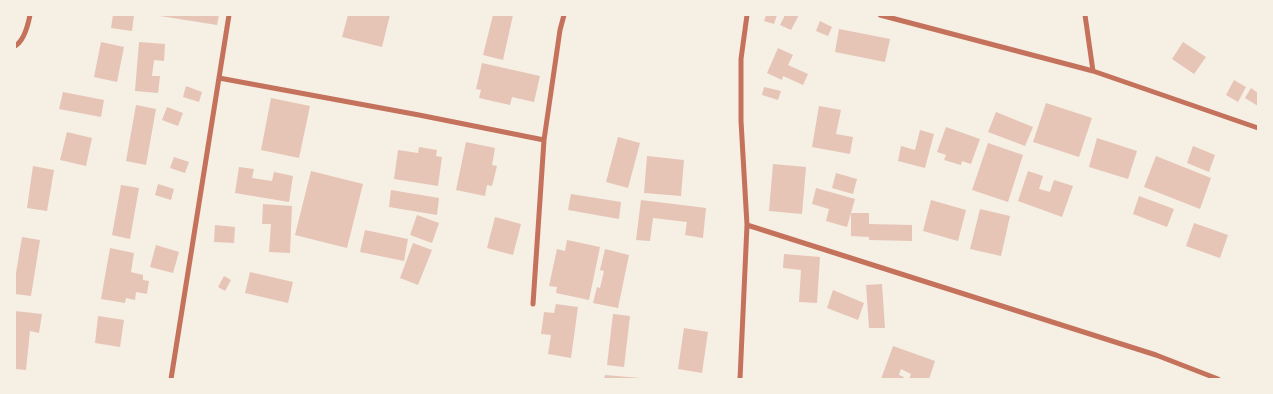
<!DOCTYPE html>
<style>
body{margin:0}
#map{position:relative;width:1273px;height:394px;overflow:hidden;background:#f6efe4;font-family:Barlow,sans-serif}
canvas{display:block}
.frame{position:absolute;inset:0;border:16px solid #f6efe4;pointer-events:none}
</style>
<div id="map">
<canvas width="1273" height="394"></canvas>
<div class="frame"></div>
</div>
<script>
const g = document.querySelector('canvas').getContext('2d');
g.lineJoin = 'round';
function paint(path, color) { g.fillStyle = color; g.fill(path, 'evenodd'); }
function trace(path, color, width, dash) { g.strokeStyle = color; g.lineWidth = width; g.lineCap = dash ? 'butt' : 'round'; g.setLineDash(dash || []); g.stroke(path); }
paint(new Path2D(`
 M113,15h21l-2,16 -21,-3z
 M160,15h59l-2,10 -57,-9z
 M348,15h42l-8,32 -40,-10z
 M493,15h20l-10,45 -20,-5z
 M766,15h11l-3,9 -10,-3z
 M785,15h14l-8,15 -11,-5z
 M820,21l12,6 -4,9 -12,-5z
 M839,29l51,10 -5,23 -50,-10z
 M101,42l23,5 -7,35 -23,-5z
 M139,42l26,2 -1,17 -10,-1 -2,16h8l-2,17 -23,-2z
 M1183,42l23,15 -12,17 -22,-15z
 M778,48l15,7 -5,10 20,9 -5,11 -20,-9 -1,4 -15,-7z
 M482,63l58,13 -6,26 -22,-5 -2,8 -31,-7 2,-8 -5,-1z
 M1234,80l12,7 -8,15 -12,-7z
 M186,86l16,6 -3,10 -16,-5z
 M764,87l17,4 -3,9 -16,-5z
 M1251,88l7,5v13l-13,-8z
 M63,92l41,8 -3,17 -42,-8z
 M271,98l39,8 -11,52 -38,-8z
 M1046,103l46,15 -13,39 -46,-15z
 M136,105l20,4 -10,56 -20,-4z
 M819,106l22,4 -5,24 17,3 -3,17 -38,-7z
 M167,107l16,6 -5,13 -16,-6z
 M996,112l37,15 -8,19 -37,-14z
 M946,127l34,12 -9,25 -9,-3 -1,4 -17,-5 2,-5 -9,-3z
 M920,130l14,4 -9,34 -27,-7 3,-15 14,4z
 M67,132l25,6 -6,28 -26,-6z
 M618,137l22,6 -12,45 -22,-6z
 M1097,138l40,13 -9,28 -39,-12z
 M466,142l29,6 -3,17 5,1 -5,20 -5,-1 -2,11 -29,-6z
 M988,143l35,12 -15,47 -36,-12z
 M1193,146l22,9 -6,17 -22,-9z
 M419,147l18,3 -1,6 6,1 -4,29 -44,-7 4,-29 20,3z
 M647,156l37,4 -3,36 -37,-3z
 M1156,156l55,22 -11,31 -56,-22z
 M174,157l15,5 -4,11 -15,-5z
 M773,164l33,3 -4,47 -33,-3z
 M33,166l21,4 -7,41 -20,-3z
 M239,167l15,2 -2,9 20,3 2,-9 19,4 -4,26 -54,-9z
 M311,171l52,13 -16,64 -52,-13z
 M1028,171l15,5 -4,13 11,3 4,-12 19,6 -11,31 -44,-16z
 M836,173l21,6 -4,15 -21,-6z
 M158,184l16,5 -3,11 -16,-5z
 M121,185l18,3 -9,51 -18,-4z
 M816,188l39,11 -8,28 -21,-6 3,-12 -17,-5z
 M391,190l48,8 -2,17 -48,-8z
 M571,194l50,8 -2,17 -51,-9z
 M1139,196l35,13 -7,18 -34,-13z
 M641,200l65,8 -3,30 -18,-3 2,-13 -34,-4 -3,23 -14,-1z
 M931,200l35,10 -8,31 -35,-10z
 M263,204l29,2 -2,47 -21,-1 2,-28h-9z
 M980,209l30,7 -9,40 -31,-7z
 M851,213h18v11l43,1v16l-43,-1v-3l-18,-1z
 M417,215l22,8 -7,20 -22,-8z
 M495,217l26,7 -8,31 -26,-7z
 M1194,223l34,12 -8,23 -34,-12z
 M215,225l20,2 -1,16 -20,-1z
 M365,230l43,9 -4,22 -44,-9z
 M22,237l18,3 -9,56 -16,-2v-15z
 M567,240l33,7 -11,53 -33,-7 1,-6 -8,-1 8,-37 8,2z
 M413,243l19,7 -14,35 -18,-7z
 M156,245l23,7 -6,21 -23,-6z
 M110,248l24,5 -3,19 12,3v5l6,1 -2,13 -11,-2 -1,8 -9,-2 -1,5 -24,-4z
 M605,249l24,6 -11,53 -25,-5 4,-16 3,1 4,-17 -4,-1z
 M784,254l36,3 -3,46 -18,-1 2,-32 -18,-2z
 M250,272l43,10 -5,21 -43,-10z
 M224,276l7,4 -6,11 -7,-4z
 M882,284l3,44h-16l-3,-43z
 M833,290l31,13 -6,17 -31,-12z
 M556,304l22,3 -7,51 -23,-4 3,-19 -10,-1 3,-22 10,1z
 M15,311l27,3 -3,19 -9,-2 -4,39 -11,-1z
 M613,314l17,2 -6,51 -17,-2z
 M98,316l26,4 -4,27 -25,-4z
 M684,328l24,4 -6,41 -24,-4z
 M893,346l42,15 -6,18h-20l2,-5 -10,-5 -2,6 5,2 -1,2h-22z
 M605,375l36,3v1h-37z`), '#e6c5b7');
trace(new Path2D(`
 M880,15l213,56 165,57
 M1085,15l8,56
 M15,46c9,-5 13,-21 15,-31
 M219,78l200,37 125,25
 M747,225l409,130 62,24
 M533,304l11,-164 16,-110 4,-15
 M171,379l58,-364
 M740,379l7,-154 -6,-104v-62l6,-44`), '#c5725c', 5);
</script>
